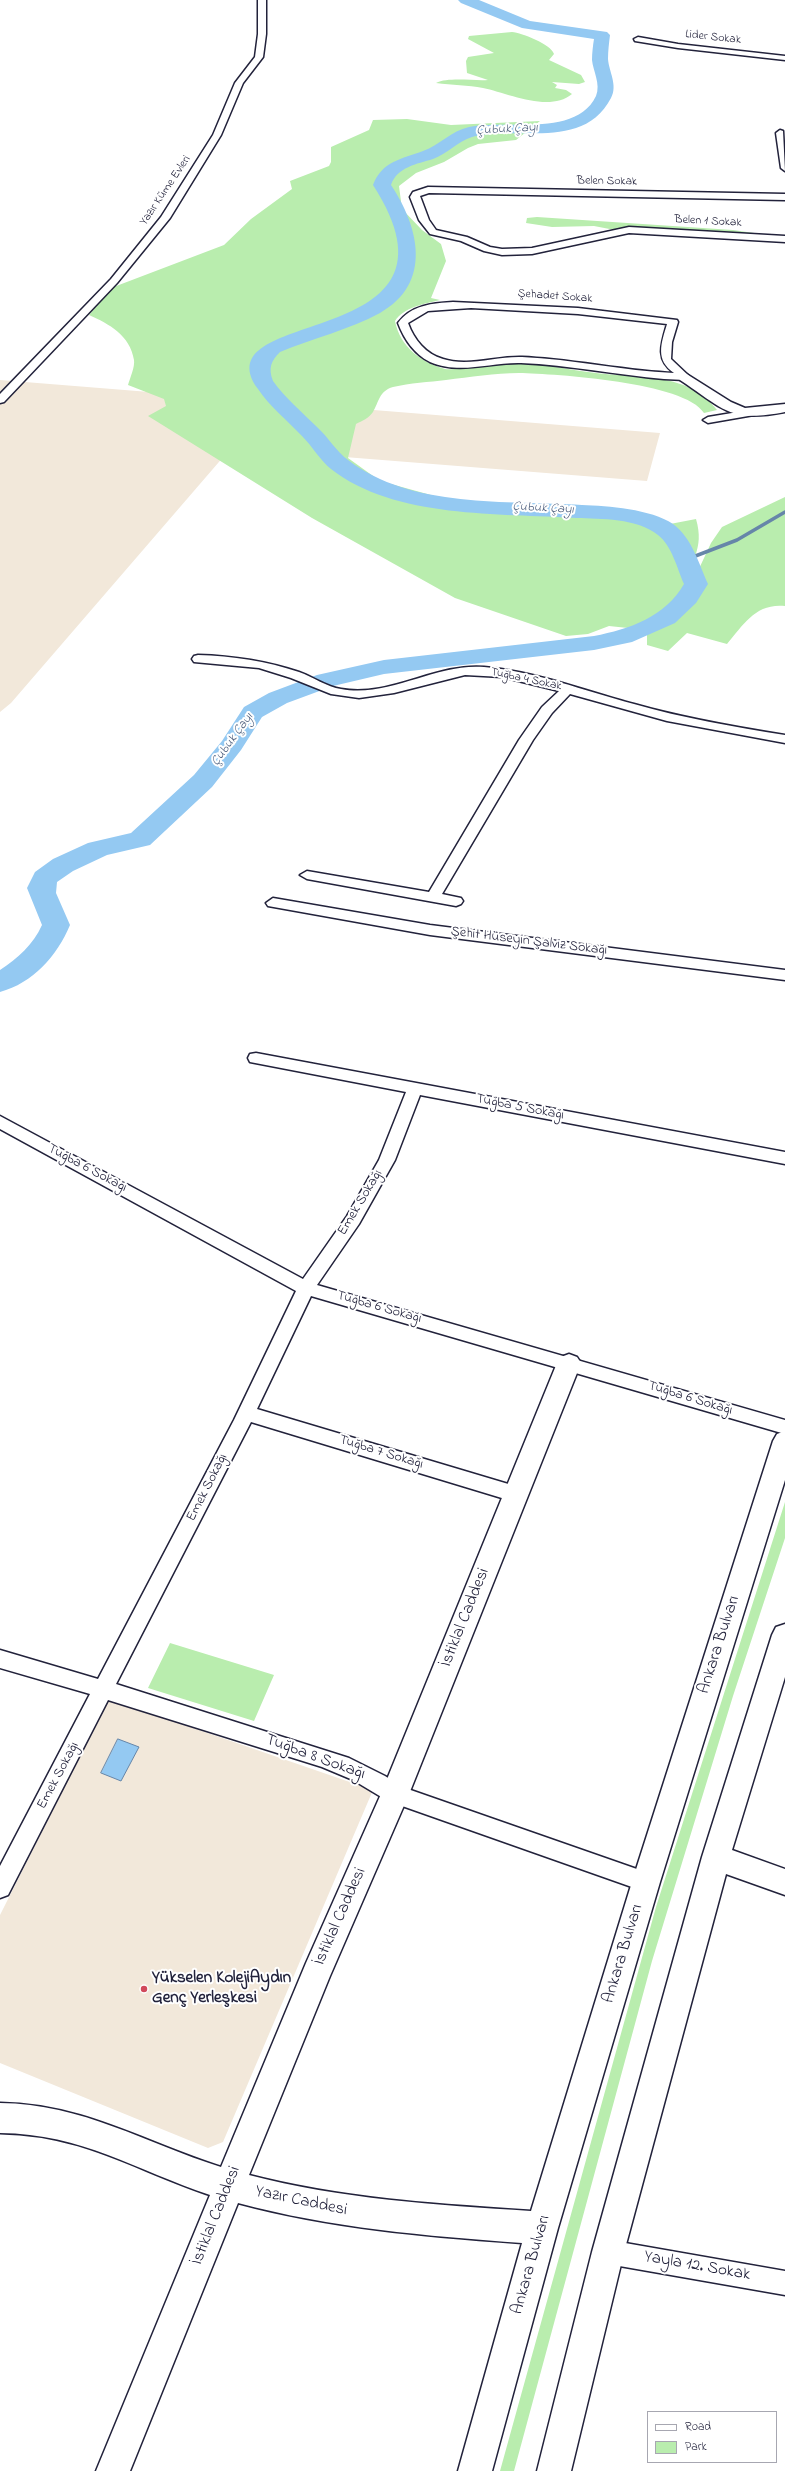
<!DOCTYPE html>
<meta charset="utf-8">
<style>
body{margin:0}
#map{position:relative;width:785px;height:2471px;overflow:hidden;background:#fff;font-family:"Indie Flower",sans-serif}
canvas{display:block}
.legend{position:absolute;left:647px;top:2411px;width:130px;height:52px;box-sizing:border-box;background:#fff;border:1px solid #a7a7b1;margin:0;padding:5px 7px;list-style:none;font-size:12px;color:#22223b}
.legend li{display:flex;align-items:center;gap:8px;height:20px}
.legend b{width:20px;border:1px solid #a7a7b1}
</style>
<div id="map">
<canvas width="785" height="2471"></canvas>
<ul class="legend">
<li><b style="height:5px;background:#fff"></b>Road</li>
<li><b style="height:11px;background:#b9edae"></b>Park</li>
</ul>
</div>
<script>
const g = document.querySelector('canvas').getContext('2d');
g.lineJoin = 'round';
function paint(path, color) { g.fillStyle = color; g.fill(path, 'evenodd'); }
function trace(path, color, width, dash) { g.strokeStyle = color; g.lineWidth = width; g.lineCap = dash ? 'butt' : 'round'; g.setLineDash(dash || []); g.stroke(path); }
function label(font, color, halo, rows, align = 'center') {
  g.font = font + ' "Indie Flower",sans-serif'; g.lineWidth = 4; g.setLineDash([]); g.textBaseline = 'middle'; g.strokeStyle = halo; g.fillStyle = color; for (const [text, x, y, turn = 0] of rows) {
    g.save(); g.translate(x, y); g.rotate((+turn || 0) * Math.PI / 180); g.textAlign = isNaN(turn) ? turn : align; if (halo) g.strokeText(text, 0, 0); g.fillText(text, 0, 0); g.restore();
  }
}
paint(new Path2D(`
 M0,380l660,53 -13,48 -416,-33 -220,255 -11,9z
 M109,1699l264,91 -150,352 -15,6 -208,-85v-148z`), '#f2e8da');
paint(new Path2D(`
 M512,32c10,1 39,12 42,22l-5,6 32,15 4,7 -6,2 -27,-2 5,3 -2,3 11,2 6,4c-23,19 -64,-1 -89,-6 -15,-3 -31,-3 -47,-5 12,-6 37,-2 52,-3l-21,-7 -1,-12 2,-4 26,-4 -26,-14 1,-3z
 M407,119l44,6 89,-4 -24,19 -38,4 -10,4 -24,14 -28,11 -17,13 3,23 20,21 19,14 5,17 -15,37 9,2c-16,4 -36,7 -45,21 5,26 26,41 50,48 8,2 48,-5 60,-6 31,-2 61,7 91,10 41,5 93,-1 121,37l-13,3c-19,-31 -148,-39 -185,-40 -24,0 -49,4 -73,7 -17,2 -36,3 -53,7 -14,4 -14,15 -20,25 -4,6 -11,9 -17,12l-8,34 32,23 69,19 160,11 61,13 26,-5c9,31 -6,41 -12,69l13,-15 14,-30 11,-16 63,-30v109c-29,-3 -41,18 -58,38l-40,-11 -19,18 -21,-6v-15l-38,-4 -21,8 -22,2 -111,-38 -143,-80 -164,-102 18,-10 -2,-7 -36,-14c2,-7 7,-18 6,-25 -4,-25 -25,-36 -45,-45l22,-27 113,-43 27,-26 41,-30 -2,-8 39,-15 2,-4v-15l38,-17 4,-10z
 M537,217l196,13 42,6 -150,-4 -31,-6 -42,1 -26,-4 1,-5z
 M785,1502v36l-52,158 -81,265 -138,510h-14l156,-564z
 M170,1643l104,32 -20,46 -106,-33z`), '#b9edae');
const water = new Path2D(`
 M118,1739l21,8 -18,34 -20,-8z`);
paint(water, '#94c9f2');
trace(water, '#6686a9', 1);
trace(new Path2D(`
 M685,560l52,-20 48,-28`), '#6686a9', 3.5);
paint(new Path2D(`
 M458,0h21l51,21 77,11 3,3c-1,8 -2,16 -2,24 1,13 10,26 3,39 -28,53 -92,27 -139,39 -14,4 -25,17 -39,22 -16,5 -36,8 -42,26 28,42 42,98 -11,128 -31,17 -67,25 -100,39 -9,9 -12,16 -7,29 12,17 29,31 44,46 11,10 19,24 31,33 64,49 158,40 234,45 26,1 69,4 91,19 19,14 26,40 35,60l-12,19 -21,20 -43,19 -38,8 -210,24 -51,12 -46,17 -25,14 -21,33 -29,37 -62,58 -43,10 -34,16 -16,11 -1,11 14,32c-13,31 -37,58 -70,67v-22c18,-12 33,-25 42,-45l-15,-37 8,-16 18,-13 35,-16 43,-10 63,-58 28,-34 22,-34 25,-14 48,-18 67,-15 210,-24c36,-7 71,-19 90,-52 -7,-16 -12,-38 -26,-49 -21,-17 -57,-16 -82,-17 -76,-5 -181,1 -245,-49 -11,-9 -19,-23 -29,-33 -15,-16 -32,-29 -44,-47 -59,-85 224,-35 115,-204 9,-24 29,-26 50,-34 17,-6 28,-20 46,-24 37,-8 107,11 127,-31 5,-12 -3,-25 -4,-36 0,-7 1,-15 2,-21l-72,-11 -61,-25z`), '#94c9f2');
const street = new Path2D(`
 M258,0h8v34l-3,23 -20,26 -22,52 -51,83 -53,65 -113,119 -4,1v-9l111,-115 50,-62 52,-82 22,-52 20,-26 3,-23z
 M638,37l40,7 107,12v4l-107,-12 -43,-7 -1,-2z
 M780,130l3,1 2,40 -4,-3 -5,-35z
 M428,187l357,7v6l-356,-7 -9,3 9,24 7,10 31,7 23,10 12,2 30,-1 97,-21 156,9v6l-156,-9 -97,21 -30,1 -18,-4 -23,-10 -31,-7 -11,-14 -9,-23 3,-5z
 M453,302l125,6 99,12 1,2 -6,20 -1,17 19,18 -5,3 -21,-1c-47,-4 -95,-14 -143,-16 -30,-1 -61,12 -91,-1 -16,-8 -26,-23 -32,-39 13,-18 35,-20 55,-21zM471,308l107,6 89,10c-6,20 -12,36 7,49 -51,-2 -101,-14 -152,-16 -26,-1 -54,10 -79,2 -17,-5 -29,-19 -35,-36l20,-12z
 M750,410l5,3 -1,2 -46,8 -5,-3 5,-3z
 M198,655c35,1 68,6 101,17 14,5 28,15 42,17 49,9 94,-26 143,-22 51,4 100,24 150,37 49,14 100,23 151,31v8l-118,-22 -97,-27 -18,19 -19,27 -91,154 19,4 2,3 -2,3 -5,2 -149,-27 -7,-4 7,-4 122,21 90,-152 23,-33 17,-16 -57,-14 -37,-2 -71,18 -35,5 -28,-4 -40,-16 -32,-10 -65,-6 -2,-3 2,-3z
 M273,898l157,27 355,45v10l-355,-45 -162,-29 -2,-3z
 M256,1053l529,99v12l-365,-69 -25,65 -36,64 -42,61 468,135v14l-474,-138 -54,113 258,77 7,3 2,5 -2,5 -7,3 -264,-80 -135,262 233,74 36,18 17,11 252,88 3,7 -3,7 -8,3 -258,-91 -35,-21 -31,-13 -214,-67 -100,195 -8,3v-32l90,-172 -90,-26v-18l98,29 136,-259 62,-129 -296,-162v-13l303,163 44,-63 32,-56 27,-68 -156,-30 -2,-4 2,-4z
 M608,2240l177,31v24l-177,-31 -9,-3 -3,-9 3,-9z`);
const secondary = new Path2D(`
 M685,373l46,29 14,6 40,-4v8c-56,11 -61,-3 -105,-32l-2,-3z
 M569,1354l8,3 4,6 -172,431 -79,182 -81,199c92,24 187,30 282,36l101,-329 141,-441 4,-7 8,-3v49l-125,402 -102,346 -66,243h-34l64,-228c-96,-7 -191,-15 -284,-40l-108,268h-34l114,-276c-75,-25 -127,-61 -210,-62v-30c83,1 145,40 221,64l85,-204 75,-169 176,-431 4,-6z
 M785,1624v53l-53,173 53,19v26l-59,-21 -102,378 -53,219h-34l55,-219 110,-395 70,-222 4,-8z`);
trace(street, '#22223b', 3);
trace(secondary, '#22223b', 3);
paint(street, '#fff');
paint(secondary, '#fff');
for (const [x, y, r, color] of [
 [144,1989,4,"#d1495b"]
]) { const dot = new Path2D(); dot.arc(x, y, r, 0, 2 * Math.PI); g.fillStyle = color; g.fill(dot); trace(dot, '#fff', 1.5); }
label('12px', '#22223b', '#fff', [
 ["Lider Sokak",713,38,6],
 ["Belen Sokak",607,182,1],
 ["Yazır Küme Evleri",166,191,-56],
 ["Belen 1 Sokak",708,222,3],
 ["Şehadet Sokak",555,297,4],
 ["Tuğba 4 Sokak",526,680,12]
]);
label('italic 13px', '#4a5c7b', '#fff', [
 ["Çubuk Çayı",507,130,-3],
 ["Çubuk Çayı",543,509,3],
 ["Çubuk Çayı",233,740,-54]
]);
label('14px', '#22223b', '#fff', [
 ["Şehit Hüseyin Şalviz Sokağı",529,942,7],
 ["Tuğba 5 Sokağı",520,1108,11],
 ["Tuğba 6 Sokağı",87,1169,28],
 ["Emek Sokağı",361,1203,-59],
 ["Tuğba 6 Sokağı",379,1308,16],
 ["Tuğba 6 Sokağı",690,1399,17],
 ["Tuğba 7 Sokağı",381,1453,17],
 ["Emek Sokağı",208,1488,-63],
 ["Emek Sokağı",59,1776,-62]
]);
label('17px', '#22223b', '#fff', [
 ["İstiklal Caddesi",466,1618,-68],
 ["Ankara Bulvarı",720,1645,-72],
 ["Tuğba 8 Sokağı",315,1758,20],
 ["İstiklal Caddesi",341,1917,-66],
 ["Ankara Bulvarı",624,1954,-73],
 ["Yazır Caddesi",301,2202,12],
 ["İstiklal Caddesi",217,2216,-68],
 ["Ankara Bulvarı",532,2265,-74],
 ["Yayla 12. Sokak",697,2267,10]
]);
label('bold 17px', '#22223b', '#fff', [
 ["Yükselen KolejiAydın",152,1979],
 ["Genç Yerleşkesi",152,1999]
], 'left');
</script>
